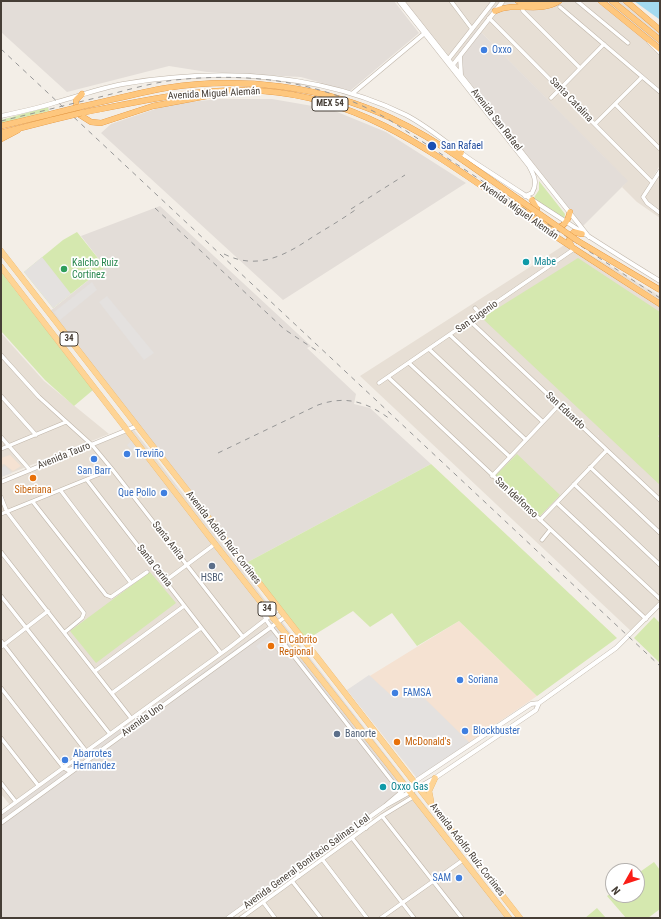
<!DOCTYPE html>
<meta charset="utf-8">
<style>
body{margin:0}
#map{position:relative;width:661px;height:919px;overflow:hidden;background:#f3eee7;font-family:"Roboto Condensed",sans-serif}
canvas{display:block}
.frame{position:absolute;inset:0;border:2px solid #463e36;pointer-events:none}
.north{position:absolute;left:605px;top:863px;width:40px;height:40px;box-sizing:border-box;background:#fff;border:1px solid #b5b2af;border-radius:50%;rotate:231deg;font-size:11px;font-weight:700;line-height:16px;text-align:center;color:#463e36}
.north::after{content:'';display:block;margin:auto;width:14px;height:18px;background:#fa1e17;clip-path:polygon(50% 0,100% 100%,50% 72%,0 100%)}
</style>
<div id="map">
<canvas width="661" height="919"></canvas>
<div class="frame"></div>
<div class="north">N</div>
</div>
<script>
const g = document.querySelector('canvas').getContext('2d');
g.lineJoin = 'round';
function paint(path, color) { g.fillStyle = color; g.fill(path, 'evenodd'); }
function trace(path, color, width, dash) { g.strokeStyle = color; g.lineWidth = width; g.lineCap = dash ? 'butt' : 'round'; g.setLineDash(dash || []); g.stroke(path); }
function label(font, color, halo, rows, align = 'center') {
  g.font = font + ' "Roboto Condensed",sans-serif'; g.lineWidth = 3.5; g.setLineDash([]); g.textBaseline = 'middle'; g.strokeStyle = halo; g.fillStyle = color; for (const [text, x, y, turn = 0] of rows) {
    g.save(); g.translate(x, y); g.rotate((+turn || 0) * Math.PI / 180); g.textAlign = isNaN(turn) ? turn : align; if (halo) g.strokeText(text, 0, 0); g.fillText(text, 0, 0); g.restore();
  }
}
paint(new Path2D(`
 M405,1h218l37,33v131l-16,27 16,-23v49l-23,-16 -15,-15 5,-6 -149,-152 -25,32z
 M569,242l91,54v307l-28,29 -272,-256z
 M1,333l43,48 65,53 -108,43z
 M134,430l145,188 -269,187 -9,-11v-311z
 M413,790l100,128h-277z`), '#e7dfd5');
paint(new Path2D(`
 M10,455l11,11 -8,5 -9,-7 -3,1v-7z
 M459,621l78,75 -120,82 -70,-88z`), '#f5e2d2');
paint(new Path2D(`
 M1,1h393l25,32 -69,58 -49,-14 -94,-5 -38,-6 -102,26 -66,-60z
 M477,28l151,153 -45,45 -130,-165z
 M219,99h53l58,10 56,23 80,51 -183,117 -182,-167 10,-9 59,-20z
 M160,206l151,140 -4,2 49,46 -2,10 16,4 61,56 -185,99 -196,-252 55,-44 -24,-31z
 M279,618l134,172 -185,128h-227v-104l9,-9z`), '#e3ddd8');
paint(new Path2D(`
 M48,107l1,4 -48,12v-3z
 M539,181l26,33 -1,6 -31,-21 6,-9z
 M77,232l28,35 -52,41 -29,-36 39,-32z
 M578,258l82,54v122l-2,2 2,3v46l-178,-167z
 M1,272l92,118 -19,16 -29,-26 -44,-49z
 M517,454l43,41 -20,21h-2l-42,-38v-3z
 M431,464l186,174 -80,58 -78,-75 -42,25 -25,-33 -22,14 -17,-16 -47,29 -60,-77z
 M150,572l26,31 -80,60 -26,-32z
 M654,617l6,6v40l-26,-25z
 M654,862l6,8v39l-12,9h-22l-19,-22 6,-4v3h24v-21z
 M597,908l9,10h-21z`), '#d5e8af');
paint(new Path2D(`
 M42,257l29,37 -18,14 -29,-36z
 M92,282l5,8 -37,30 -6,-8z
 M107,296l47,57 -10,7 -45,-58z
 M132,440l10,12 -6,4 -9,-11z
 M5,466l7,7 -11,4v-9z
 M273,634l9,12 -5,4 -4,-6 -4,-1 -9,8 -4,-5z
 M369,675l25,23 26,-4 50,49 -53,35 -70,-88z`), '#e4e1df');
paint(new Path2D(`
 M634,1h26v19l-1,-1z`), '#a3daf0');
const minor = new Path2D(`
 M451,1l21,28
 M577,1l51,42
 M522,7l1,4 57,57
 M560,7l100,85
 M489,18l163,164
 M649,42l11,11
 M551,98l53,-54
 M615,104l45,45
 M595,124l47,-47
 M660,171l-17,26 4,6 13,10
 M475,308l6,7
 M471,322l189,178
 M450,335l93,87
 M429,349l97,91
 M1,355l38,42 53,48 20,24 131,168
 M409,363l101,94
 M388,377l258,242
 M379,383l195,-134
 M1,396l35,39
 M1,437l29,33
 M1,449l65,-27
 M590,467l70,66
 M492,476l67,-71
 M87,480l134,173
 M574,484l86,81
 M61,491l70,92
 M1,497l6,15 77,101 -2,5 -17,14
 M33,502l73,93 5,2 36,-25
 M557,503l103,96
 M1,514l111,-45
 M540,520l67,-70
 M542,540l8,-10
 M1,552l130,166
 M165,581l50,-37
 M1,596l109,138
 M260,604l6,16 5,7 131,167
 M1,641l85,110
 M1,647l47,-36
 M95,671l89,-65
 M1,688l62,79
 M112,693l89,-65
 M1,738l37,47
 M1,783l15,19
 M1,813l229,-166 49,-38
 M382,816l80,102
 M352,838l62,80
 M322,859l45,59
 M292,881l29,37
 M263,902l12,16
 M241,918l141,-102 31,-19
 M381,918l82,-58`);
const tertiary = new Path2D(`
 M399,1l130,165c5,9 9,17 3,27l-7,3
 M402,1l187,236
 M460,56l1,19
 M447,61l47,-60
 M452,66l51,-65
 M353,93l73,-61
 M1,116c19,-4 38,-8 56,-14 22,-6 43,-14 66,-18 96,-16 194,-12 283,31 25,13 45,32 68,47 62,40 123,81 186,119
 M1,482l136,-56
 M63,767l5,3 4,-1
 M385,806l26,-22 120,-80 8,-1 77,-55 44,-44
 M1,823l284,-206
 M353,829l13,-1
 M294,870l5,6
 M228,918l157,-112 50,-28 101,-68 3,-7`);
const primary = new Path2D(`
 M1,251l519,667
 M1,267l214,277 294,374
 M431,801l-2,-10 6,-13`);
const trunk = new Path2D(`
 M518,1l7,3 25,-3
 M601,1l59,48
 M612,1l48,39
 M626,1l34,29
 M495,11c21,-10 44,3 64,-10
 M82,94l-6,6v6l4,9 11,7 10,1 52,-17 59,-11
 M79,107c29,-6 58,-14 87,-19 75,-12 156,-2 225,30 26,12 50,27 73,43
 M81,113c60,-12 120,-26 182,-22 101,7 174,65 255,120 46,32 94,62 142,93
 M1,126l46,-11
 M1,133l51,-13
 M1,139l17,-9
 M450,149l11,4
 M532,200l5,9 -3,5
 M513,203l41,25c10,0 14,-7 16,-16
 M572,247l-3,-6 1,-5 4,-4 8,2`);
trace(minor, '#bfb5a9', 4.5);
trace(tertiary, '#bfb5a9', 5);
trace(primary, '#e4af64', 6);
trace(trunk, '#de8d36', 6);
trace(minor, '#fff', 3.5);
trace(tertiary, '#fff', 4);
trace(primary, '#fed495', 5.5);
trace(trunk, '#fec77e', 5.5);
trace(new Path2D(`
 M1,49l659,617
 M1,121c34,-8 69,-17 103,-25 23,-6 47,-13 71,-16 77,-8 149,1 216,41l269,177
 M155,208l129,121 36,24
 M351,209l54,-34
 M224,254c34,17 62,1 90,-18 15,-9 30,-18 44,-28
 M218,453l100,-48c28,-10 49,-3 72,14`), '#969696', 1, [5, 5]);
const trunkBridge = new Path2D(`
 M47,115l32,-8
 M52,120l29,-7
 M464,161l114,80 82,49`);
trace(trunkBridge, '#de8d36', 6, []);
trace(trunkBridge, '#fec77e', 5.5);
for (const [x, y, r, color] of [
 [484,50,4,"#3f7fe0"],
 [432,146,5,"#1a4fb4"],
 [526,262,4,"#0f9aa8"],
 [64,269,4,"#2e9e5b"],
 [127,454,4,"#3f7fe0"],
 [94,459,4,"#3f7fe0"],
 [33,478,4,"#e8710a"],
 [164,493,4,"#3f7fe0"],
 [212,566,4,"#5c6f8a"],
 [271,646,4,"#e8710a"],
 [460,680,4,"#3f7fe0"],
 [395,693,4,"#3f7fe0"],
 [465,731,4,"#3f7fe0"],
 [337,734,4,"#5c6f8a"],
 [397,742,4,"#e8710a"],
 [65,760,4,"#3f7fe0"],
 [383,787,4,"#0f9aa8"],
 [459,878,4,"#3f7fe0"]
]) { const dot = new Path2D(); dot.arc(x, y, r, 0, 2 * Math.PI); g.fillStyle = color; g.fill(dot); trace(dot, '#fff', 1.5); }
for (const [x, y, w] of [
 [330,104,36],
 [69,339,18],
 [267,609,18]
]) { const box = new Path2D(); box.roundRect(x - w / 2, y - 7, w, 14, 3); g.fillStyle = '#fff'; g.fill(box); trace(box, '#463e36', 1); }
label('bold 9px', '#463e36', null, [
 ["MEX 54",330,104],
 ["34",69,339],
 ["34",267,609]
]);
label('10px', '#366cbe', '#fff', [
 ["Oxxo",492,50],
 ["Treviño",135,454],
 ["San Barr",94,471,"center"],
 ["Que Pollo",156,493,"right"],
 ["Soriana",468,680],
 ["FAMSA",403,693],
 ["Blockbuster",473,731],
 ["Abarrotes",73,754],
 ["Hernandez",73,766],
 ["SAM",451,878,"right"]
], 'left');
label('10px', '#463e36', '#fff', [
 ["Avenida Miguel Alemán",214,94,-3],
 ["Santa Catalina",571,100,46],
 ["Avenida San Rafael",496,120,52],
 ["Avenida Miguel Alemán",519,211,35],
 ["San Eugenio",477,317,-35],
 ["San Eduardo",565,411,43],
 ["Avenida Tauro",64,456,-22],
 ["San Idelfonso",516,498,43],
 ["Avenida Adolfo Ruíz Cortines",223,538,52],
 ["Santa Anita",168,541,52],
 ["Santa Carina",154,566,52],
 ["Avenida Uno",143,720,-36],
 ["Avenida Adolfo Ruíz Cortines",467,850,52],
 ["Avenida General Bonifacio Salinas Leal",307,862,-36]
]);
label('10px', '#164399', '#fff', [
 ["San Rafael",441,146]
], 'left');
label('10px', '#0d838f', '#fff', [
 ["Mabe",534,262],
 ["Oxxo Gas",391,787]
], 'left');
label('10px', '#27864d', '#fff', [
 ["Kalcho Ruiz",72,263],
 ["Cortinez",72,275]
], 'left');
label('10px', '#c56008', '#fff', [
 ["Siberiana",33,490,"center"],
 ["El Cabrito",279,640],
 ["Regional",279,652],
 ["McDonald's",405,742]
], 'left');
label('10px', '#4e5e75', '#fff', [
 ["HSBC",212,578],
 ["Banorte",345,734,"left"]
]);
</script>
